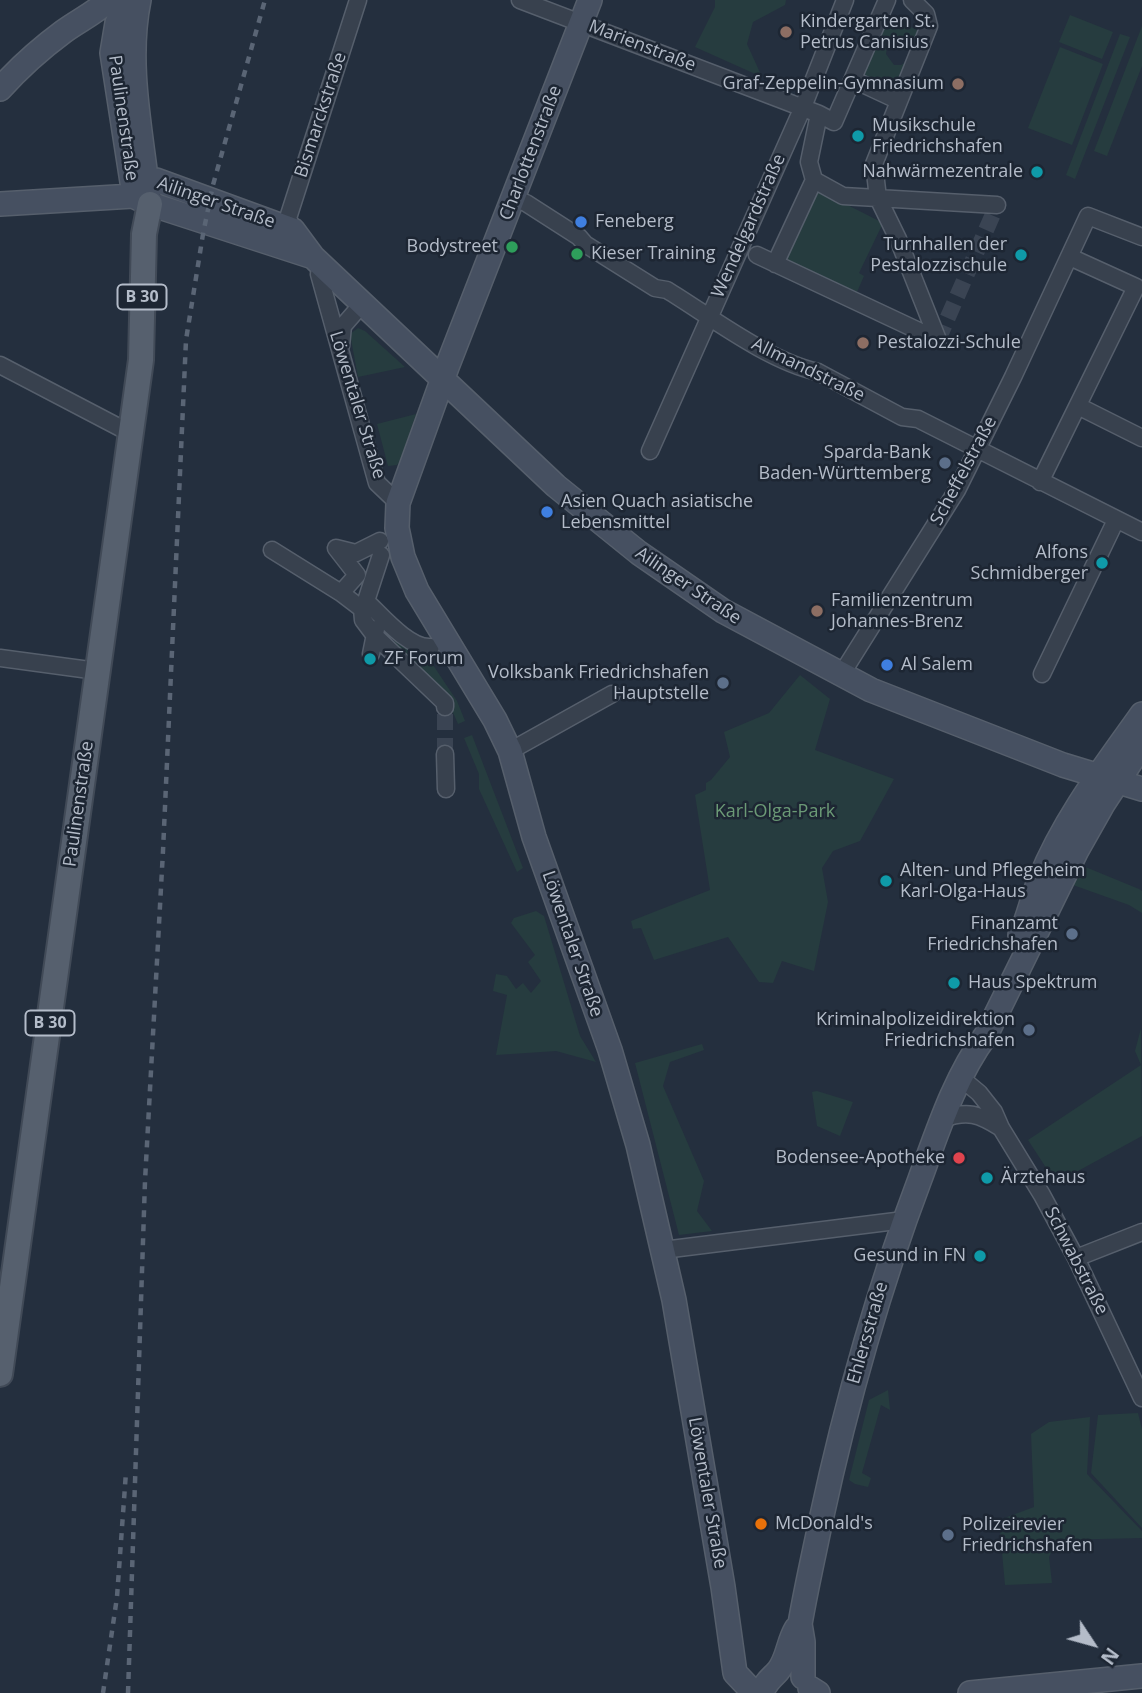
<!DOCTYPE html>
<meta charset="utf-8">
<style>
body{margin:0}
#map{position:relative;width:1142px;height:1693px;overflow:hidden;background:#242f3e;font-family:"Open Sans",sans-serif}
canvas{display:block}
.north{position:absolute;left:1058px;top:1609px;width:70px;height:70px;-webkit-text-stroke:5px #1d2633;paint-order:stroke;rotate:126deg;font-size:19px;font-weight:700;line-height:28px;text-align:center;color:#b4bcc9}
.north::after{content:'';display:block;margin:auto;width:24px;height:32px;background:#b4bcc9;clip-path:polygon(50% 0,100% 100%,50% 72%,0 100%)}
</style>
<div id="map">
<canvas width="1142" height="1693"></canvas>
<div class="north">N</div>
</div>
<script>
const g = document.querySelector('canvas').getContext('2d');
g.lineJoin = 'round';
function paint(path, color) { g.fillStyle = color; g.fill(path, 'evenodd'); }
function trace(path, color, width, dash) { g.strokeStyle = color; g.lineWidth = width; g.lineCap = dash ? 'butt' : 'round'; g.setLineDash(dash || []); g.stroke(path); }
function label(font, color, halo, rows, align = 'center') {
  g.font = font + ' "Open Sans",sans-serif'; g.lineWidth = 5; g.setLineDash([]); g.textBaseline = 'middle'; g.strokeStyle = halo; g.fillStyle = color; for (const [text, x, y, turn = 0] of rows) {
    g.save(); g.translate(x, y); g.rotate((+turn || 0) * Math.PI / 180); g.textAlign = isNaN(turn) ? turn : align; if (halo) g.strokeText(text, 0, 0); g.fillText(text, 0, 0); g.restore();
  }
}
paint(new Path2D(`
 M715,0h71l-1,5 -32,17 -6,22 15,33 -67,-30 20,-40z
 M1070,15l43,17 -11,27 -43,-17z
 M886,16l36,16 -10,20c-4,-13 -16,-13 -25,-5l-1,7 8,11h7l7,-4 -12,33 -36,-15z
 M1142,26v40l-35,90 -13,-5z
 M1120,34l10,3 -55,142 -9,-4z
 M1060,47l43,17 -31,81 -44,-17z
 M816,189l67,34 -24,50 5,3 -7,16 -72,-33z
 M358,328l7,3 40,36 -47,10 -8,-43z
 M416,414l-16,47 -3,4 -9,1 -11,-42z
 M397,640l23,20 11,2 26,39 8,20 -7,3c-15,-39 -37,-55 -67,-82z
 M800,675l30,24 -15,51 79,29 -34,62 -27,10 -11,17 6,34 -14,69 -32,-10 -9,22 -14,-1 -31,-45 -74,23 -13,-32 -8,1 -2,-8 79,-31 -15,-95 11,-5v-7l5,-3 19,-23 -6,-25 45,-19z
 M472,735l51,133 -6,4 -38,-83v-15l-15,-36z
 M1083,866l56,23 3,2v22l-13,-8 -56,-20z
 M536,911l8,5 36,120 16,26 -40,-11 -60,4 11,-60 -14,-4 3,-17 11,2 9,13 7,-6 8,10 10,-12 -13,-19 7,-7 -24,-32 3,-5z
 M1141,1028l1,108 -86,47 -28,-43 113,-75 -6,-14z
 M702,1044l2,6 -34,12 -7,24 41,95 -7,30 15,20 -33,4 -44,-172z
 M817,1091l36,11 -13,34 -23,-10 -5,-34z
 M888,1390l2,20 -9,-5 -19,68 9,5 -3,9 -13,-3 -6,-4 20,-80z
 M1138,1413l4,16v99l-51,-55 7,-58z
 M1090,1417l-3,57 55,57v7l-85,2 -8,17 3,26 -47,2 -6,-65 35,-13 -3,-73 18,-12z`), '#263c3f');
trace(new Path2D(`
 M938,340l59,-135
 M445,754v-47`), '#3a4453', 16, [16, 8]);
const street = new Path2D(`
 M520,0l299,114 -10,48 5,18 29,16 154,9
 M912,0l14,14 3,12 -55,138 4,34 20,41 40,101
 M854,80l45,21
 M819,114l15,8 53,-122
 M513,198l13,5 53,34 6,7 70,44 12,2c44,27 101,71 151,82l84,45 16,2 224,113
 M293,230l-5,-12 70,-218
 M757,255l181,85
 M775,264l39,-84
 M323,266l-4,8 58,209 21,20
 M341,346l2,-20 20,-23
 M0,365l130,68
 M1078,406l64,32
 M650,451l153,-344 42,-107
 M1040,482l96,-195 -66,-30
 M272,550l69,43 21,16 1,11 12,16 70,67v4
 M381,555l-15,46c15,14 43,48 65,46
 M341,593l16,-18 -21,-27 20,5 24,-12
 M371,654l5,-25
 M0,658l97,13
 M1042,674l74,-154
 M841,675l116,-185 56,-113 75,-161 54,21
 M510,751l102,-57
 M445,754l1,35
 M961,1078l18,15 15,19 7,16 41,67 34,63 66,140
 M942,1119c26,-9 37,-5 59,9
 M663,1250l241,-30
 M1076,1258l66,-26`);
const secondary = new Path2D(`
 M127,0l-10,23 -5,30 20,129
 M139,0c-13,63 2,130 9,194
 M590,0l-143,367 -49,136 -1,25 6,29 14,34 78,129 15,31 24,86 76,213 28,95 36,155 49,287 12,86 19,20
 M0,89c19,-21 40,-40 63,-57 15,-11 32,-19 46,-32
 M147,180h9l11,4 126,46 20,27 243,229 83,67 84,58 148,79 192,75 79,24
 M0,204l133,-8 17,8 163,53
 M1020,935c9,-18 12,-38 20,-56 24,-60 65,-113 102,-165
 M803,1677v-35l-3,-18c6,-35 14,-70 21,-104 25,-116 57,-230 99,-341 18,-49 35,-102 66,-144l91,-185 26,-46 39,-59
 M810,1688l8,5
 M762,1693c3,-11 9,-14 16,-22 10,-12 10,-29 18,-42
 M970,1693l172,-17`);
const primary = new Path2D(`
 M0,1374l141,-1014 3,-126 6,-30`);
trace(street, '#565f6c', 19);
trace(secondary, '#565f6c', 26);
trace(primary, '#414a57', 28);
trace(street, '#38414e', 16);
trace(secondary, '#465061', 23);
trace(primary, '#56606e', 24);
trace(new Path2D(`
 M103,1693l14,-96 9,-125
 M128,1693l17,-512 18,-330 23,-511 17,-106 10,-49 52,-185`), '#5a6575', 4.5, [7, 7]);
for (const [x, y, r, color] of [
 [786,32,7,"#8d6e63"],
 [958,84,7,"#8d6e63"],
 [858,136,7,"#0f9aa8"],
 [1037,172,7,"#0f9aa8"],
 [581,222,7,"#3f7fe0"],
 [512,247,7,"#2e9e5b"],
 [577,254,7,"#2e9e5b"],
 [1021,255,7,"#0f9aa8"],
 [863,343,7,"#8d6e63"],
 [945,463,7,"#5c6f8a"],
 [547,512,7,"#3f7fe0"],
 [1102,563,7,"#0f9aa8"],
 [817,611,7,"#8d6e63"],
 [370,659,7,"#0f9aa8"],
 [887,665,7,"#3f7fe0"],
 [723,683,7,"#5c6f8a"],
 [886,881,7,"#0f9aa8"],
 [1072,934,7,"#5c6f8a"],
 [954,983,7,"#0f9aa8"],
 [1029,1030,7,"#5c6f8a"],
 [959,1158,7,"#e0444e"],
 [987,1178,7,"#0f9aa8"],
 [980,1256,7,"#0f9aa8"],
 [761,1524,7,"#e8710a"],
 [948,1535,7,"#5c6f8a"]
]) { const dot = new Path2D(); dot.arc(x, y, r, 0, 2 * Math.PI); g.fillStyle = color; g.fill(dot); trace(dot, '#1d2633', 2.5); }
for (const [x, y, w] of [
 [142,297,49],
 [50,1023,49]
]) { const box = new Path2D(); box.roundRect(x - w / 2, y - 12.5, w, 25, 5); g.fillStyle = '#1d2633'; g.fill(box); trace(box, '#b4bcc9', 2); }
label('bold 16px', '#b4bcc9', null, [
 ["B 30",142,297],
 ["B 30",50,1023]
]);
label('18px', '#b4bcc9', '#1d2633', [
 ["Kindergarten St.",800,22],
 ["Petrus Canisius",800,43],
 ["Graf-Zeppelin-Gymnasium",944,84,"right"],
 ["Musikschule",872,126],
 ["Friedrichshafen",872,147],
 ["Nahwärmezentrale",1023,172,"right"],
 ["Feneberg",595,222],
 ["Turnhallen der",1007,245,"right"],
 ["Pestalozzischule",1007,266,"right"],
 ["Bodystreet",498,247,"right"],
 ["Kieser Training",591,254],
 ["Pestalozzi-Schule",877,343],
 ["Sparda-Bank",931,453,"right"],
 ["Baden-Württemberg",931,474,"right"],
 ["Asien Quach asiatische",561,502],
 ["Lebensmittel",561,523],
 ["Alfons",1088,553,"right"],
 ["Schmidberger",1088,574,"right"],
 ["Familienzentrum",831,601],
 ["Johannes-Brenz",831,622],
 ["ZF Forum",384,659],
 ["Al Salem",901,665],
 ["Volksbank Friedrichshafen",709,673,"right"],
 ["Hauptstelle",709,694,"right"],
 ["Alten- und Pflegeheim",900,871],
 ["Karl-Olga-Haus",900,892],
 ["Finanzamt",1058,924,"right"],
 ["Friedrichshafen",1058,945,"right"],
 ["Haus Spektrum",968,983],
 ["Kriminalpolizeidirektion",1015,1020,"right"],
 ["Friedrichshafen",1015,1041,"right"],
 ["Bodensee-Apotheke",945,1158,"right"],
 ["Ärztehaus",1001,1178],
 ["Gesund in FN",966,1256,"right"],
 ["McDonald's",775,1524],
 ["Polizeirevier",962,1525],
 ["Friedrichshafen",962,1546]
], 'left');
label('18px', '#b4bcc9', '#1d2633', [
 ["Marienstraße",642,46,21],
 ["Bismarckstraße",321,115,-72],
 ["Paulinenstraße",123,118,82],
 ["Charlottenstraße",531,153,-69],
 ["Ailinger Straße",216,203,19],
 ["Wendelgardstraße",749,226,-66],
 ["Allmandstraße",808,370,26],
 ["Löwentaler Straße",357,405,73],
 ["Scheffelstraße",964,471,-62],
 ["Ailinger Straße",688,586,34],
 ["Paulinenstraße",79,804,-82],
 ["Löwentaler Straße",572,944,71],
 ["Schwabstraße",1076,1261,63],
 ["Ehlersstraße",868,1333,-74],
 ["Löwentaler Straße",707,1493,80]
]);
label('18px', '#6b9a76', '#1d2633', [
 ["Karl-Olga-Park",775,812]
]);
</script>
